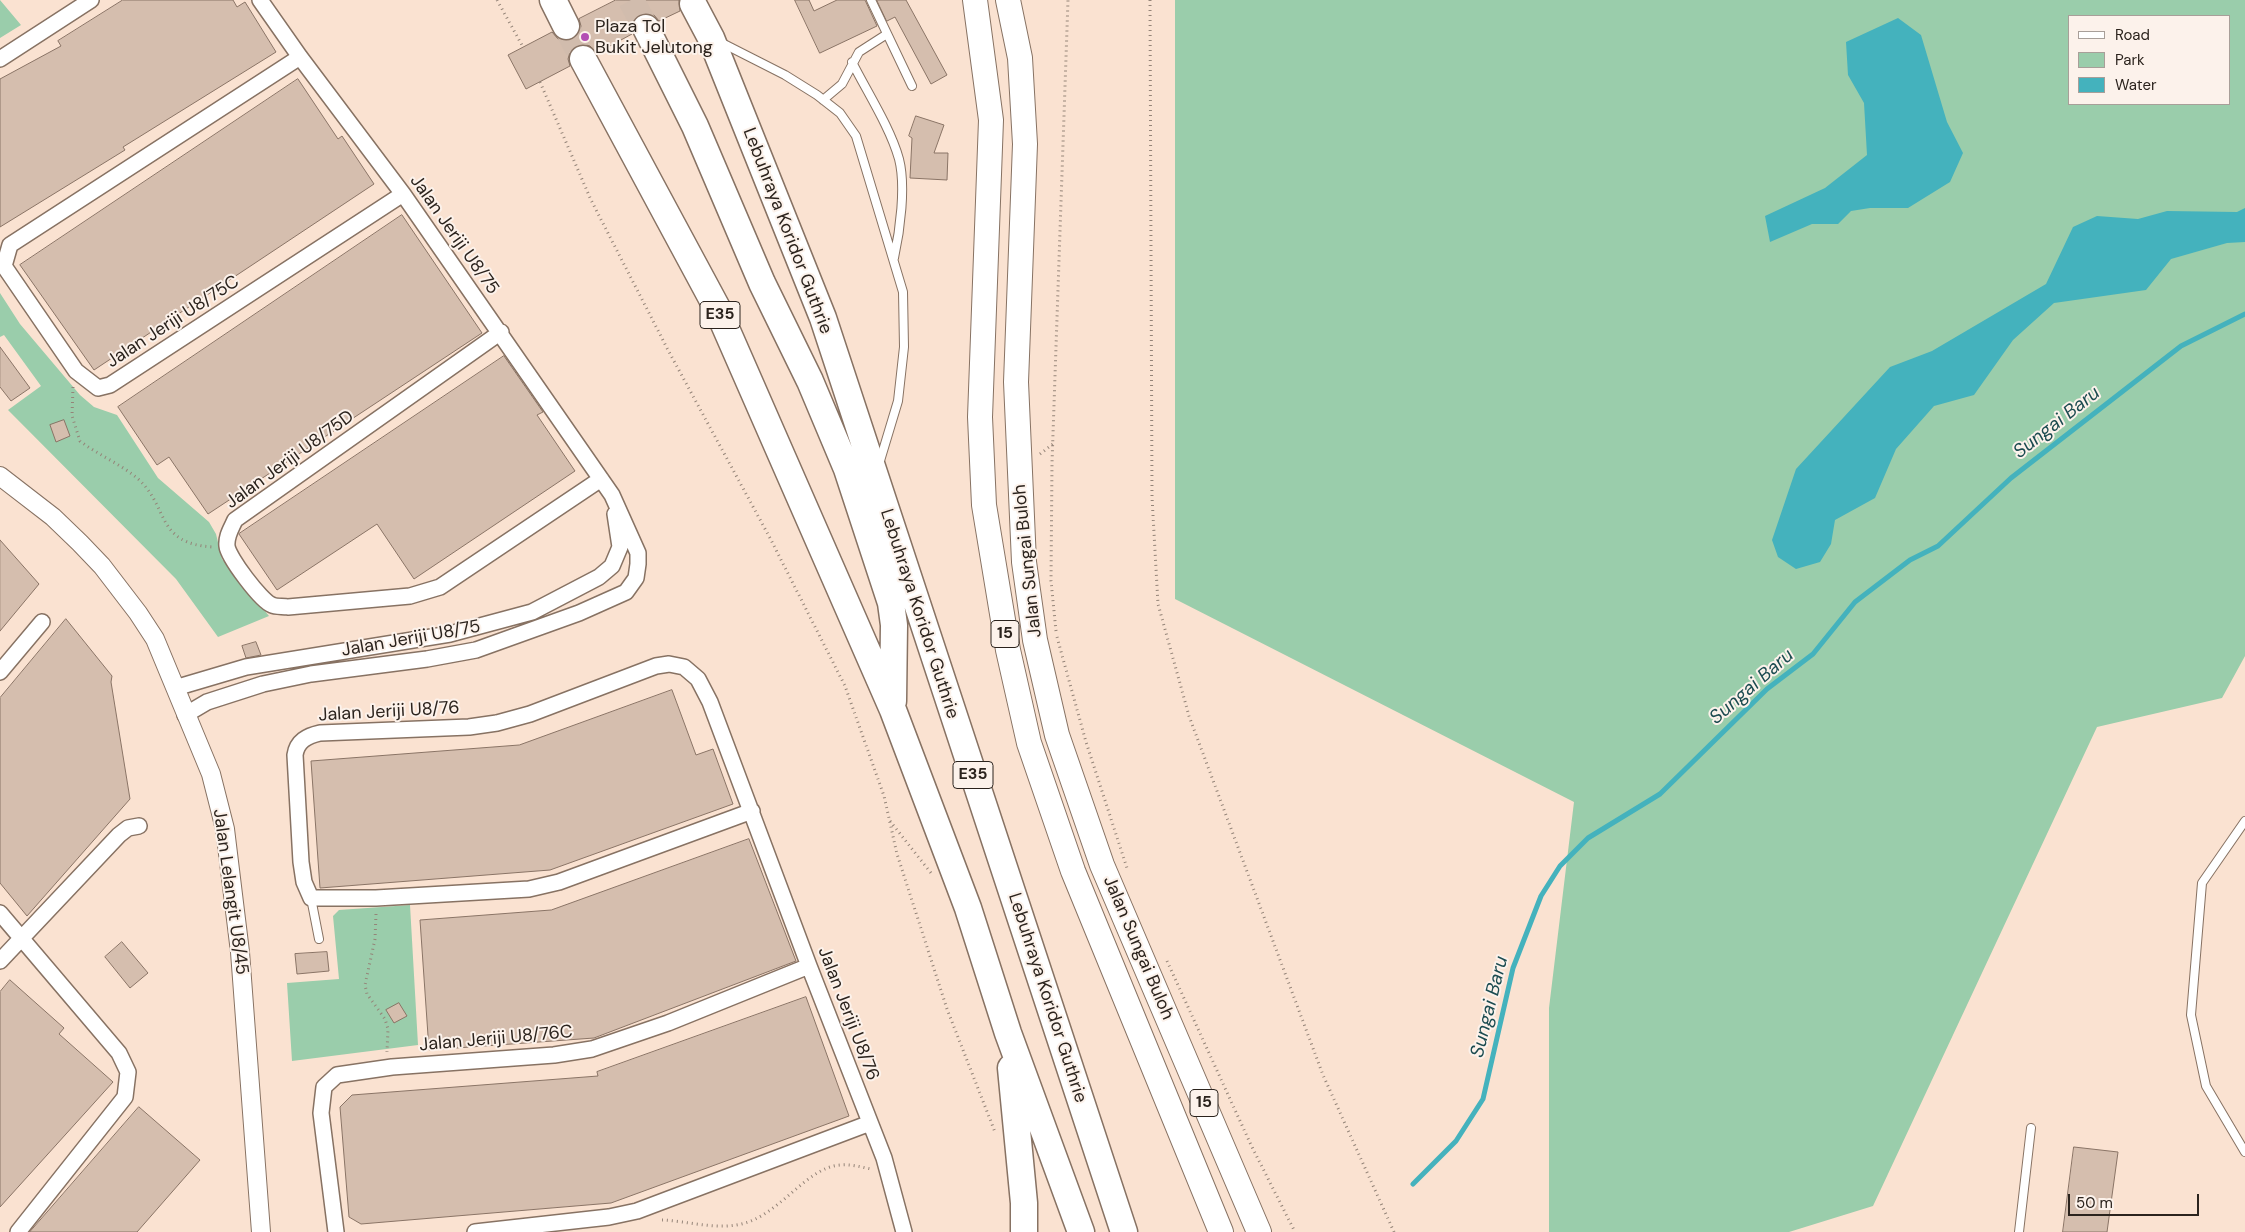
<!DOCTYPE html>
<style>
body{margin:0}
#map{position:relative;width:2245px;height:1232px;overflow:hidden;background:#fae2d1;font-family:"DM Sans",sans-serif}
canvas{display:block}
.legend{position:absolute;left:2068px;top:15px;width:162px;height:90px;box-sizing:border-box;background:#fcf2eb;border:1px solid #a89f99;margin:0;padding:6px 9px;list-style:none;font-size:15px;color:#2b231d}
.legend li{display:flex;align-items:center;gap:10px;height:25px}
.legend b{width:25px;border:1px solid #a89f99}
.scale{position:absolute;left:2068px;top:1194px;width:131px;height:22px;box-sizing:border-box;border:2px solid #2b231d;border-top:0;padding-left:6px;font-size:15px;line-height:18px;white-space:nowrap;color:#2b231d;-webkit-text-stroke:4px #fcf2eb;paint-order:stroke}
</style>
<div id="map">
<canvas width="2245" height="1232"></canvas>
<ul class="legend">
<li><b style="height:6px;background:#fff"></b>Road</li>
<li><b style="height:14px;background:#9acdab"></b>Park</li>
<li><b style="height:14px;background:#44b2bd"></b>Water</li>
</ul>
<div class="scale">50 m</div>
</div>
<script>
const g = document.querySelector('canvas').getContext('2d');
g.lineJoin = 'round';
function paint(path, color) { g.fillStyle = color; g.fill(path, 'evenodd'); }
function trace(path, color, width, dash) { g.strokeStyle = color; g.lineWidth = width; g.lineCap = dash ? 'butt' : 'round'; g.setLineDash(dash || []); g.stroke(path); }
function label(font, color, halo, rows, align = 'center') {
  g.font = font + ' "DM Sans",sans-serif'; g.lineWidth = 4; g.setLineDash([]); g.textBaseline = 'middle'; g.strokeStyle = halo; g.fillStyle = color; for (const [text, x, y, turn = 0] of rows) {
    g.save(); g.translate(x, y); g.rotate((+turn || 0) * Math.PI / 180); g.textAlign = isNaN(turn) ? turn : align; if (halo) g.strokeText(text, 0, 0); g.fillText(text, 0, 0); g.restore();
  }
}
paint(new Path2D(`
 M0,0l21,25 -21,13z
 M1175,0h1070v656l-23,42 -125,29 -224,479 -84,26h-240v-224l25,-206 -399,-203zM2069,16h160v88h-160z
 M0,293l20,31 60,71 14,12 23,8 41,63 51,44 7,12 6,25 47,57 -51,21 -42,-58 -168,-169 33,-24 -37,-51 -4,2z
 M410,905l8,140 -126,16 -5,-78 52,-4 -6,-63 6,-6z`), '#9acdab');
paint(new Path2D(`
 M1898,18l23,17 26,87 16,31 -13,29 -42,26h-38l-19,3 -13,13h-26l-42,18 -5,-26 60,-28 42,-33 -3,-52 -16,-28 -2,-33z
 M2245,208v34l-18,1 -56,16 -25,31 -92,13 -41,37 -39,55 -40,11 -38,43 -21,49 -40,22 -4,24 -11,18 -24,7 -18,-12 -6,-17 24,-71 94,-102 42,-16 114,-67 27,-57 24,-11 41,3 29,-8 70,1z`), '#44b2bd');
trace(new Path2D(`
 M1413,1184l43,-43 27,-42 30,-131 28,-72 19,-30 28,-28 72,-44 107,-105 46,-35 42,-52 55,-42 28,-14 73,-68 170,-132 64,-32`), '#44b2bd', 5);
const building = new Path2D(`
 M123,0h110l4,7 8,-5 31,50 -153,95 2,3 -125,77v-148l61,-33 -3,-5z
 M616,0h63l1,11 -21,10 -5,-6 -8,-2 -6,1 -7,6 -2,8 1,6 -35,19 -7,-7 -7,-2 -7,2 -6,6 -2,7 2,7 -44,23 -18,-34 44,-23 6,7 8,2 6,-1 7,-6 2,-8 -2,-7z
 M795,0h14l5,11 23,-11h28l12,26 -57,27z
 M877,0h29l41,75 -16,9 -36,-67 -8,4z
 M298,79l40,60 4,-3 32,48 -280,186 -74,-105z
 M916,116l28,9 -10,28h14l-1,27 -37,-2 2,-40 -3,-2z
 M402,215l80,118 -274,181 -39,-57 -12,8 -39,-58z
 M0,347l30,41 -19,13 -11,-14z
 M504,356l39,56 -6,3 38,56 -161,108 -37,-55 -100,66 -38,-56z
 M64,420l6,16 -14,6 -6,-17z
 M0,540l39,44 -39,47z
 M66,619l46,57 -1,6 19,117 -103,117 -27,-33v-185z
 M256,642l5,13 -15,3 -4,-12z
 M672,690l24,65 17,-6 20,55 -183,66 -230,18 -9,-127 208,-16z
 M749,839l47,122 -202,77 -165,12 -9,-130 131,-10z
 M122,942l26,31 -18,15 -25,-31z
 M327,952l2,19 -32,3 -2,-20z
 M10,980l54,48 -5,6 54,48 -113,125v-215z
 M806,997l43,119 -238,87 -250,21 -12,-7 -9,-110 12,-12 246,-19 -1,-4z
 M399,1003l8,13 -13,7 -8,-13z
 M139,1107l61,53 -63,72h-107z
 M2074,1147l44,5 -11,80h-44z`);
paint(building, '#d5beae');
trace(building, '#8a7466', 1);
trace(new Path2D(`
 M631,0l15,28
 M566,26l17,33`), '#d1bcad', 26, [26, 13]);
const service = new Path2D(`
 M871,0l41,86
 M720,42l65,33 32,20 23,18 16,23 47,156 1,55 -6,54 -19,63
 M852,62c15,30 38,65 47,97 7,27 1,72 -5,99
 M823,100l19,-16 17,-32 28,-18
 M2245,821l-43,62 -11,132 15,71 39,66
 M311,898l8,41
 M2019,1232l12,-104`);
const minor = new Path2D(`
 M300,57l-290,188 -6,21 72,105 22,17 12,-3 293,-191
 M0,59l91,-59
 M501,332l-266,188c-4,9 -9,16 -8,26 1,11 34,55 45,59 4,2 11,1 16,2l122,-11 30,-9 161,-108
 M0,672l42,-50
 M175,688l71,-21 204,-33 82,-22 67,-35 13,-11 8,-19 -5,-33
 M185,715l22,-13 56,-18 48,-10 116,-15 49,-9 103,-37 47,-21 10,-14 2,-14v-11l-26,-58 -209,-301 -103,-137 -40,-57
 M752,811l-193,71 -30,7 -153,9h-65l-7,-16 -3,-20 -6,-107c2,-14 12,-19 25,-22l149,-6 28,-4 33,-9 126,-48 13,-2 15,3 14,12 12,23 99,264 75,192 20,74
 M0,913l119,140 9,19 -3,25 -107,135
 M0,961l119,-126 9,-7 11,-2
 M336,1232l-15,-119 3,-26 13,-12 55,-8 162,-12 38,-6 76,-26 141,-57
 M475,1232l134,-15 28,-6 233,-88`);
const tertiary = new Path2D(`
 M0,476l53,41 27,26 22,23 36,47 17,26 56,135 14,55 15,123 21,280`);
const trunk = new Path2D(`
 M975,0l16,120 -11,297 4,88 24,145 21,93 44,128 148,361
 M1008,0l12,58 5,86 -9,238 8,180 11,78 22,95 45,130 157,367`);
const motorway = new Path2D(`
 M553,0l13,26
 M693,4l18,34 112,280 301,914
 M646,28l49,98 67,157 48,98 37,88 44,134 3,22 -1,76
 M583,59l134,249 176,402 75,198 40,125 73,199
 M1011,1068l13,135v29`);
trace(service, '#877263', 10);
trace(minor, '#877263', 18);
trace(tertiary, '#877263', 20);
trace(trunk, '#877263', 26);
trace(motorway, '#877263', 29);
trace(new Path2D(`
 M497,0l26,47
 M1150,0l2,497 6,107 31,112 134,359 71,157
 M540,82l51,118 77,150 102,188 75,148 39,110 13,58 50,155 48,123
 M73,387l-1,29 8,25c18,14 41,23 58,38 31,27 17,65 75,68
 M1040,454l13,-10
 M1056,631l-5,-50 1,-118 16,-463
 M1057,637l29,105 41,126
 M890,821l41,52
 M376,914l-1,25 -10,46 2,9 18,25 3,10 -1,23
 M1167,961l84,184 44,87
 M662,1220c26,1 57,11 83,3 36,-10 63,-57 96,-58 10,-1 20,2 30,4`), '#948478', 3, [1, 4]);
trace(service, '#fff', 8);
trace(minor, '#fff', 15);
trace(tertiary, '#fff', 18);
trace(trunk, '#fff', 24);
trace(motorway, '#fff', 26);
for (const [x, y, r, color] of [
 [585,37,5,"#b34eb4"]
]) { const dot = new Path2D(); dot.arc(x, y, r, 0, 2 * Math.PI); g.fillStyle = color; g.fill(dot); trace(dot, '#fcf2eb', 2); }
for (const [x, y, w] of [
 [720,315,40],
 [1005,634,28],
 [973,775,40],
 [1204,1103,28]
]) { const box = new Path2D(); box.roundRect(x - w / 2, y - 13.5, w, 27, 4); g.fillStyle = '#fcf2eb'; g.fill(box); trace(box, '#2b231d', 1); }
label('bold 16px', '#2b231d', null, [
 ["E35",720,315],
 ["15",1005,634],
 ["E35",973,775],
 ["15",1204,1103]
]);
label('18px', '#2b231d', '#fcf2eb', [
 ["Plaza Tol",595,27],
 ["Bukit Jelutong",595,48]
], 'left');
label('18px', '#2b231d', '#fcf2eb', [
 ["Lebuhraya Koridor Guthrie",787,231,69],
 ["Jalan Jeriji U8/75",454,235,55],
 ["Jalan Jeriji U8/75C",173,322,-33],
 ["Jalan Jeriji U8/75D",290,460,-36],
 ["Jalan Sungai Buloh",1028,561,-96],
 ["Lebuhraya Koridor Guthrie",919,614,72],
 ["Jalan Jeriji U8/75",411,639,-10],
 ["Jalan Jeriji U8/76",389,712,-3],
 ["Jalan Lelangit U8/45",230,892,82],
 ["Jalan Sungai Buloh",1138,948,67],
 ["Lebuhraya Koridor Guthrie",1047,998,72],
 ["Jalan Jeriji U8/76",848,1014,69],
 ["Jalan Jeriji U8/76C",496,1039,-5]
]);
label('italic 19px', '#1b4b50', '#fcf2eb', [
 ["Sungai Baru",2057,423,-38],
 ["Sungai Baru",1752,687,-41],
 ["Sungai Baru",1490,1007,-76]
]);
</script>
